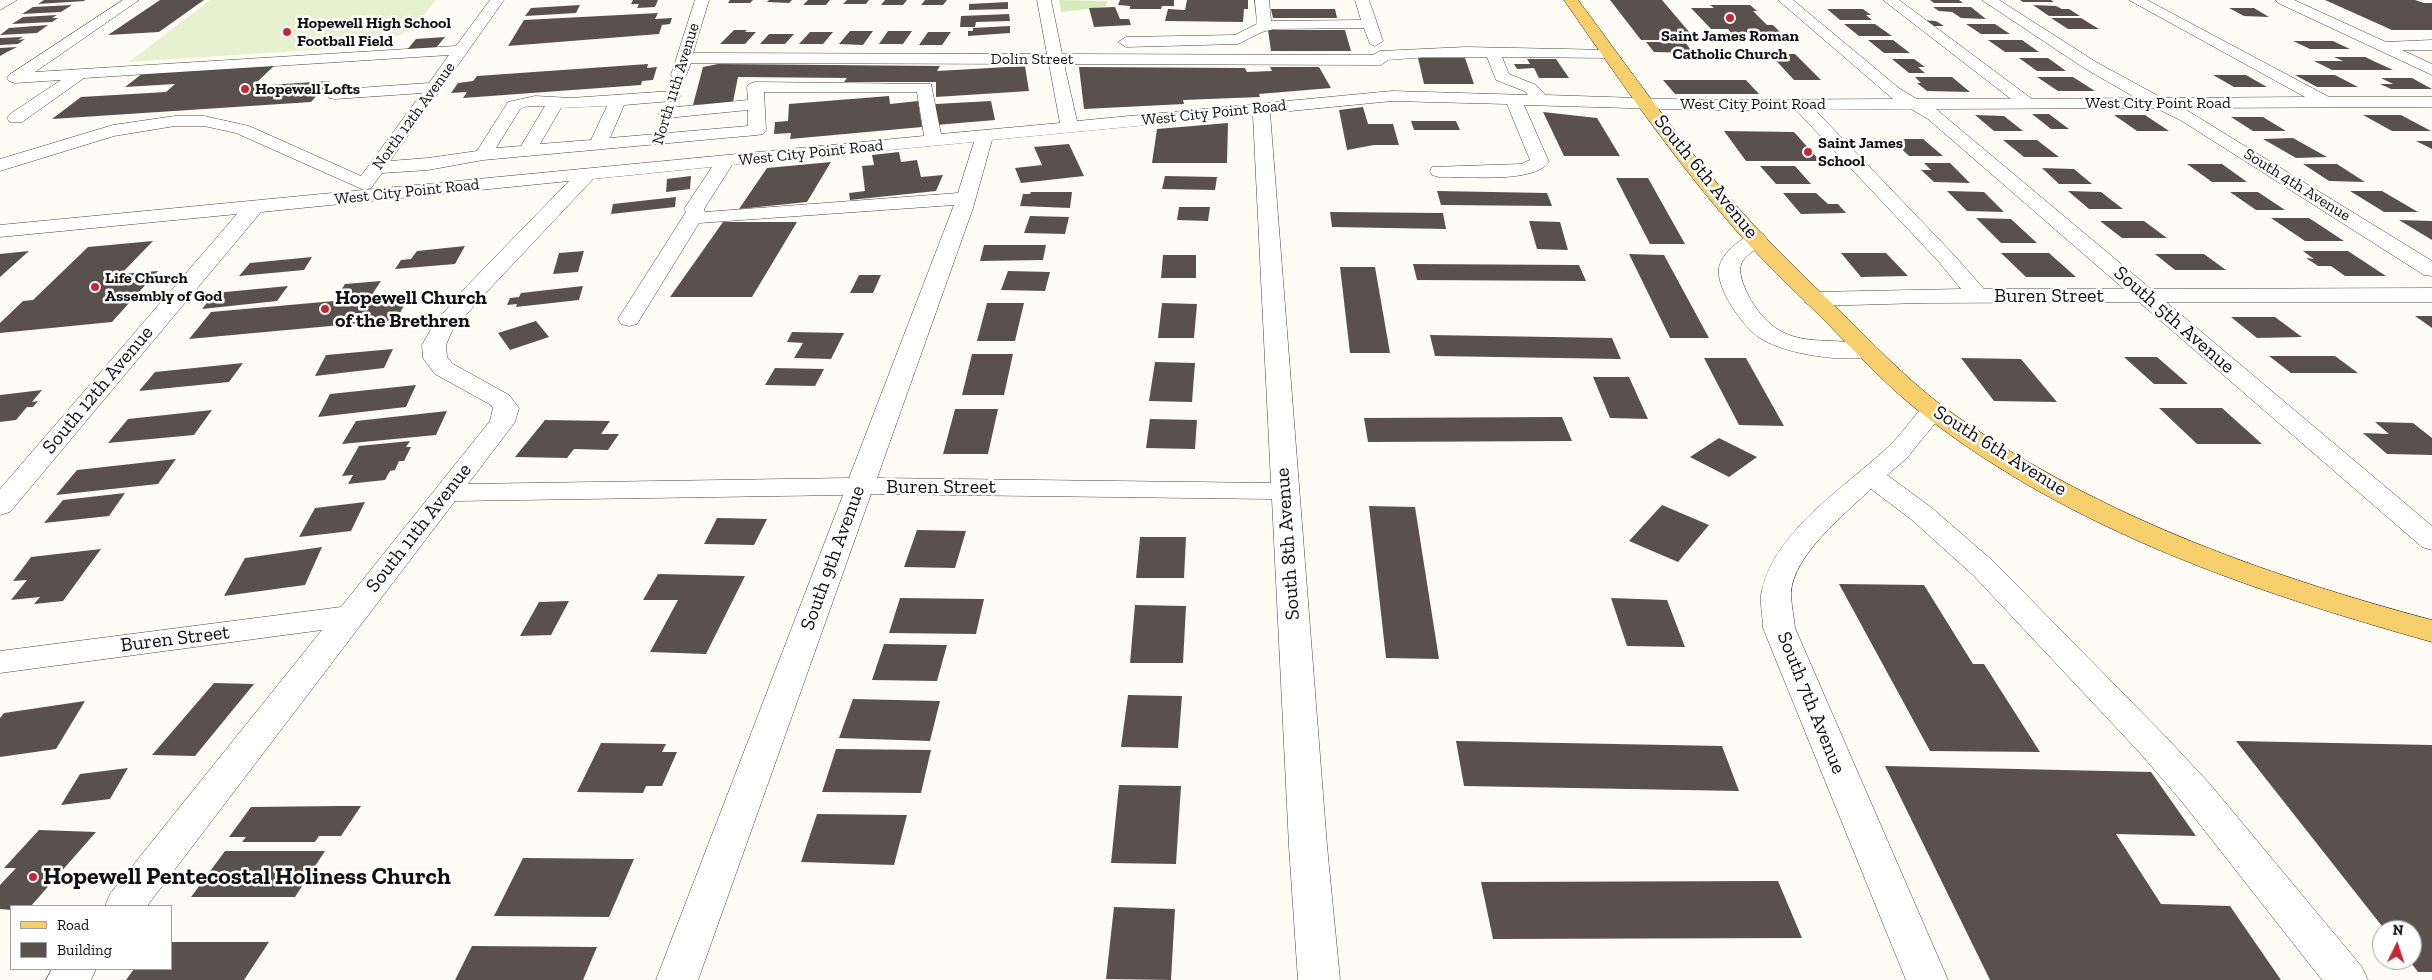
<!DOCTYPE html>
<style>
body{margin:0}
#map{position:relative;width:2432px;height:980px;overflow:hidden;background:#fffcf5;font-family:"Zilla Slab",serif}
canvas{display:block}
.legend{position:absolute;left:10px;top:905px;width:162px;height:65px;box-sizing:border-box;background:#fff;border:1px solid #a0a0a0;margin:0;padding:6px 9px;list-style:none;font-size:15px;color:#111}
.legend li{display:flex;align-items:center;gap:10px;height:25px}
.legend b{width:25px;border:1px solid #a0a0a0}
.north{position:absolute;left:2372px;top:920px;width:50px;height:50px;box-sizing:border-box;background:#fff;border:1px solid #a0a0a0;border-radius:50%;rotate:4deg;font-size:14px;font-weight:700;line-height:20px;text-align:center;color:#111}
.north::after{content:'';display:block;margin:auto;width:18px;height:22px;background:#c22837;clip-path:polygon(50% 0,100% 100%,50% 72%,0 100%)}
</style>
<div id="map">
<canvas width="2432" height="980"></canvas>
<ul class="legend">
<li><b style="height:6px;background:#f7ce6c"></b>Road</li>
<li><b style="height:14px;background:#5a514d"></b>Building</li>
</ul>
<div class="north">N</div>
</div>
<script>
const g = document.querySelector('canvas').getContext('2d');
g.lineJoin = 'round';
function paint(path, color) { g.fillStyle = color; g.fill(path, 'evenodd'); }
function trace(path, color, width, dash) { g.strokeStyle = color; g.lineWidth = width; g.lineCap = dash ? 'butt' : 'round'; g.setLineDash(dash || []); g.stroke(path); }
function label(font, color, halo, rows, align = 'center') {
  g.font = font + ' "Zilla Slab",serif'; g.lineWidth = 5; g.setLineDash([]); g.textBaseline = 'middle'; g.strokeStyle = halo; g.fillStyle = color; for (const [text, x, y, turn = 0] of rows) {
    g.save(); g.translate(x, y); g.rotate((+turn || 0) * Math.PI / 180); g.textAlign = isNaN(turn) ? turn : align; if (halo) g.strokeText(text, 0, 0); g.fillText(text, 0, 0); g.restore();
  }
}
paint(new Path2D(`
 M1059,0l49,1 -3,6 -44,5z`), '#d7eabd');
paint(new Path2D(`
 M210,0h226l-23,28 -15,8 -57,12 -212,14z`), '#e7f1cf');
paint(new Path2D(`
 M44,0h40l1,1 -47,3z
 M160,0h44l-45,32 -51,3z
 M633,0h25l-3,7 -18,1 2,-4h-8z
 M730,0h23l-3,3h-22z
 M769,0h23l-3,3 -22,-1z
 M808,0h22l-4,5h-23z
 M847,0h22l-3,4h-23z
 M885,0h22l-4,5h-22z
 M925,0h22l-4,5h-22z
 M1120,0h54v6h-12l-1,3h-31v-3l-12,-1z
 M1187,0h61v9h-4l-1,13 -78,-1 3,-12 17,1z
 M1610,0h52l34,40h-55z
 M1930,0h29l4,3h-29z
 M2020,0h31l3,2h-31z
 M2325,0h90l9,3h8v27h-40z
 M1008,2v7l-39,1v-6z
 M72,5l-11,7 -39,2 11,-7z
 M580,5l-4,8 -51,3 6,-8z
 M1710,5h40l7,6h-4l14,14h6l9,9h-50l-4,-5h-17l-20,-21h23z
 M2033,5l23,1 6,3h7l11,7h-31z
 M1115,7l5,12h9l2,6 -37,2 -5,-19z
 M1933,7h38l15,12 -25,-1 -9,-6 -13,-1z
 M2229,8h25l15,9 -25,-1z
 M1271,9h64l2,9h-64z
 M1827,9h36l8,6h-5l6,5h-32z
 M658,13l-3,6 17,-1 -2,6 -8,1 -3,9 -151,12 16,-26z
 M1009,14l1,7 -34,1 -1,5h-15l1,-11z
 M57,15l-5,3h6l-6,4 -40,2 11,-7z
 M2051,18h30l18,11h-31z
 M1921,20l15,1 8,5h-16z
 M1844,24h31l17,12h-33z
 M1966,24h29l15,10h-29z
 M48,25l-11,8 -37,2 9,-7z
 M1010,26v7l-42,3v-5h5v-3z
 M734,30h13l-2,2h11l-11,12h-25z
 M1268,30h77l6,21h-80z
 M850,31h23l-10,14 -24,-1z
 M888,31h24l-9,13h-24z
 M810,32h23l-10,12h-24z
 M928,32h23l-9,13h-23z
 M769,34h25l-9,10h-25z
 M23,37l-5,3 7,-1 -7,5 -18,1v-7z
 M445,37l-10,12 -29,2 10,-12z
 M1868,40h25l17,13h-26z
 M1988,40h34l17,12h-34z
 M2293,41h40l17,8h-40z
 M1646,42h39l8,11 -39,-1z
 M17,47l-10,5 -7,4v-8z
 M1770,54h25l26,26h-27z
 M2334,57h31l28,13h-61l-18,-9h29z
 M1418,58h47l9,26h-50z
 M2019,58h29l18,13h-29z
 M1527,59h29l13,19h-30l-5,-10 -17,1 -3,-5h16z
 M1892,59h22l11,8h-7l7,6h-16z
 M276,64l-23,22 77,-5 -19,21 -259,17 29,-22 85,-5 9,-8 -50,3 18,-14z
 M648,64l-1,4 10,-1 -4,13 -11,1 -1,4 -178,13 4,-6 -16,1 7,-10 15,-2 4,-5z
 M718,64l222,2 -3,5 88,-5 4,25 -93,6v-15h-92l3,-4 -109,-1 -5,25 -40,3 10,-38z
 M1079,67l166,1 2,4 25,-1 -2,-4h49l12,21 -72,6 1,3 -77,3 1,4 -100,5z
 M2213,75h33l21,12h-33z
 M2295,75h40l23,12h-41z
 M1915,77h37l18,15 -43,-1 -10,-8h4z
 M2037,77h36l22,14h-37z
 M2381,78h31l20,11h-41l-11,-5h13z
 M1663,80h83l13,14h-84z
 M889,96l1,8 28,-3 4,26 -132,12 1,-6 -17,1 1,-12 13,-1 1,-17z
 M991,101l4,19 -59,5v-21z
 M1363,107l5,17h25l6,21h-25l-27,5 -8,-40z
 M1543,112l54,6 23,38h-56z
 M2032,114h17l20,15h-18z
 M1975,115l29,1 19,15h-29z
 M2114,115h31l24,16h-32z
 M2363,115h38l30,16h-39z
 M2231,117h32l23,14h-33z
 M1411,121h45l4,9h-46z
 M1228,123l-1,40h-75l5,-34z
 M1724,131l70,1 26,29h-74z
 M2293,138l34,19 -31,1 -33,-19z
 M1891,139h32l20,17h-34z
 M2003,140h34l22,17h-35z
 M2416,141h16v8z
 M1069,144l15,32 -63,7 -6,-15 27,-3 -8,-18z
 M899,152l2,10 16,-2 4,17 22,-2 -7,16 -86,9 -1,-7 16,-2 -3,-25 12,-1 -2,-10z
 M831,162l-24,40 -68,7 28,-41z
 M1924,163h26l20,20 -36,-1 -13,-12h10z
 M2187,164h35l25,18h-35z
 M2303,164h34l28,18 -36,-1z
 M1760,166h35l16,18h-35z
 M2042,168l32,1 18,15h-33z
 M691,176l-1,13 -24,3 1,-13z
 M1165,176l52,1 -2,13 -53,-1z
 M1616,178h32l37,66h-35z
 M1437,191l110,2 5,13 -111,-1z
 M1947,191l37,1 20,20 -37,-1z
 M2068,191l33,1 22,17h-34z
 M2350,191h32l36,21h-34z
 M1031,192h41l-2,16 -50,-2 3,-12h7z
 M2230,192h28l27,18h-29z
 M1783,193h33l12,11h10l8,9 -45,1z
 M676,197l-1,10 -64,7 2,-10z
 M1179,207h31l-2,14 -31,-1z
 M1330,212l113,1 3,16 -114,-2z
 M1030,216l39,1 -4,17 -41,-1z
 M1976,218l35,1 26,24h-36z
 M2271,218h38l35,23h-39z
 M2399,220l33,1v19z
 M1529,221l31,1 8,28 -31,-1z
 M2100,221h44l23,17h-45z
 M723,222h74l-45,75h-82z
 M153,241l-32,33 37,-3 -46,51 -112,11v-10l23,-22 10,-1 55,-53z
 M984,245h62l-3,15 -63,1z
 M465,246l-10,18 -60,5 6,-9 10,-1 6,-8z
 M29,251l-29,26v-23z
 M584,251l-6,21 -25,2 6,-21z
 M2303,251h45l38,25h-41l-14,-10h-13l-12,-8 8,1z
 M1841,253h45l22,23 -47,1z
 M2001,253h48l27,24h-50z
 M1629,254l35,1 45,83h-39z
 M2155,254h49l22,16h-51z
 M1163,255h33v23h-35z
 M312,257l-8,13 -65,6 11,-13z
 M1413,264l166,1 7,16 -169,-1z
 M1340,267h35l15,86h-40z
 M1008,271l42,1 -5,19 -44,-1z
 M859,275h22l-8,18h-23z
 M381,281l-14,21 11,-1 -3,4 31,-3 -10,18 -207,19 22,-27 123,-11 11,-17z
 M288,286l-11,15 -75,8 13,-16z
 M583,286l-4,14 -63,7 1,-3 -10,1 3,-7 9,-1 2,-4z
 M987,303h37l-9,38h-38z
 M1162,303l35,1 -3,34h-36z
 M2415,316h17v12z
 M2231,317h44l27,20 -45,1z
 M536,321l13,16 -39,13 -12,-17z
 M792,332l52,1 -13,26 -37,-1 9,-15 -16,-1z
 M1430,335l182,3 9,21 -186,-3z
 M393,349l-9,19 -69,8 11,-21z
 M972,354h41l-9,41h-42z
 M2269,356h66l23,17h-67z
 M2124,357h33l31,27h-34z
 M1704,358h42l38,68 -45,-1z
 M1961,358l60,1 36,43 -63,-1z
 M1155,362l40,1 -3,39 -43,-1z
 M243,363l-14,19 -90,9 16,-19z
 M775,368l49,1 -9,17 -50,-1z
 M1593,377h36l19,42 -38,-1z
 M416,385l-10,22 -88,10 12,-23z
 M42,390l-10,12 6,-1 -5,6h-6l-11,13 -16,2v-27z
 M2159,408h63l40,36h-65z
 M955,409h43l-10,45h-45z
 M212,410l-18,25 -86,8 20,-24z
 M447,411l-11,24 -94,9 14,-23z
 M1562,417l10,24 -204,1 -4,-24z
 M1150,419l47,1 -2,29 -49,-1z
 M545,420l65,1 -9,13h18l-11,16 -34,-1 -7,9 -52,-1z
 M2375,422l38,1 19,15v17l-45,-1 -24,-21 26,1z
 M1719,438l38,19 -28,20 -39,-20z
 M410,441l-4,6h5l-7,14h-5l-4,9 -5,1 -5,9 -37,4 5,-9 -11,1 17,-30z
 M176,459l-18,25 -102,11 21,-25z
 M125,493l-16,23 -65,7 19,-23z
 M365,502l-14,29 -52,6 16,-29z
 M1662,505l47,20 -31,37 -49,-21z
 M1369,506l46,1 24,152 -53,-1z
 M717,518l50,1 -13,26 -50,-1z
 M917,530l49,1 -11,37 -51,-1z
 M1140,537h46l-2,41h-48z
 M322,547l-17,38 -81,11 21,-38z
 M101,549l-38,52 -29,3 6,-7 -29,3 16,-20 -14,1 18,-24z
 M658,574l87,2 -39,78 -56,-2 28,-52h-35z
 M1839,584l85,1 49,79h11l56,88 -110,-1z
 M900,598l84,1 -8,35 -87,-1z
 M1611,598l56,2 18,47 -58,-1z
 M569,601l-18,34 -31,1 19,-34z
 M1135,605l51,1 -3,57h-53z
 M884,644l63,1 -10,36 -65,-1z
 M214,683l40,1 -59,72 -43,-1z
 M1128,695l54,1 -4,52 -57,-1z
 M853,699l87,2 -10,40 -91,-3z
 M85,701l-29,48 -56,8v-39l4,-5z
 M1456,741l266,5 17,45 -275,-5z
 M2236,741l196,4v227h-14l-9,-12h3v-30h-27z
 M601,743l65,1 -4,8h15l-15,34h-16l-3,7 -66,-1z
 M836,749l95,1 -10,43 -99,-1z
 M1885,766l266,6 45,64 -80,-2 45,70 69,2 51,74h-291z
 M128,768l-18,31 -49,6 19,-31z
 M1119,785l62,1 -5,78 -65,-1z
 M338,806h23l-20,30h-22l-4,6h-73l4,-5h-17l22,-30z
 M817,814l90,1 -13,50 -93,-3z
 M39,830l57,2 -65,74h-20v4l-11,-1v-24l16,-17h-12z
 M225,851h100l-30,46h-104z
 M523,858l111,1 -25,58 -115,-1z
 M1778,881l24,57 -309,1 -12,-57z
 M1114,907l61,2 -4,71 -65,-1z
 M171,942h98l-25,38h-118l8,-11h37z
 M472,946l125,1 -14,33h-128z`), '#5a514d');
const minor = new Path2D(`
 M0,0h17l-17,10z
 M123,0h16l-104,72 421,-26 34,-46h14l-114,161 38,-3 49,-7 31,-49 27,-6 36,2 101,-7 6,1 2,4 -2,4 -6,1 -48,4 -14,33 138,-12v-16l-81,8 -6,-1 -3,-4 3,-4 6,-1 81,-8 -1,-13 2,-3 6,-2 176,2 10,50 119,-11 -11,-59 -358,-1 -6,15h-12l-2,-3 24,-75h14l-16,53 354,1 -10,-54h14l11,54 311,1 7,-4 86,-4 145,3 8,5 -3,3 -114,-1 7,17 27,11 10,10 154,5 193,-1 -115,-99h15l107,89 17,10h94l-128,-99h16l133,99 104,-1 -52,-30 -102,-68h17l97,62 66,36 143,-1 -176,-97h18l182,97h103v10l-249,1 249,153v15l-8,-1 -242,-154 -26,-13 -220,1 215,180 281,-1v14h-266l266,224v24l-10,-3 -283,-245 -217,1 -107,3 -8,-2 -3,-5 3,-5 8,-2 146,-3 -22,-27 -143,-152h-96l-176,-5 25,57c-15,22 -85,14 -110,15l-7,-2 -2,-4 2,-4 89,-3 9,-4 -23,-56 -115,-3 -122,12 57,733 13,134h-42l-9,-134 -17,-347 -401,-5 -173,486h-42l187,-485 -388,6 -308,405h-42l5,-12 212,-264 -322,43v-22l341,-44 149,-186 3,-13 -2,-3 -56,-31 -12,-16 -1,-13 12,-21 31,-36 104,-107 -308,31 -251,300 -10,3v-26l237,-275 -237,23v-12l924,-89 -7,-44h-153l2,38 -3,4 -6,1 -274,25 -55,10 -46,3 -11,15 -7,2 -128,-57 -32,-7h-29l-61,10 -114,35v-12l113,-34 62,-9h29l45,10 112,50 61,-83 -87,6 -6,-1 -2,-4 2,-4 100,-7 20,-28 -365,23 -62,44h-12l-3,-4 3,-4 51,-34 -46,3 -6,-2 -2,-3 2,-3zM1429,57h58l9,23 28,11 4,4 -136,-4 -315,30 -13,-57 317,1 7,-5zM528,106h17l-24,40 -25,2 24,-39zM607,106l-16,34 -51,4 21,-36zM1911,109l17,10 196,170h-140l-31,-35 -138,-144zM1253,115l18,368 -394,-5 96,-270 19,-68zM974,142l-16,51 -253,19 -1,-3 28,-44zM712,167l-28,42 2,3 -68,107 3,5 8,2 8,-2 62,-101 255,-18 -105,273 -381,6 47,-62 4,-14 -10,-13 -56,-31 -6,-7 -1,-12 6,-14 29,-33 112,-119z
 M1255,0h14l2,21 90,-1 -6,-20h14l14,41 -8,5 -5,-2 -6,-16 -90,1 -12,3 -24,12 -112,3 -8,-5 8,-5 109,-2 22,-11z
 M2276,0h18l92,42 46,-2v10h-30l30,14v11l-154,-72z
 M1757,233l7,2 3,4c-6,9 -19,13 -25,23 -5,10 2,24 6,33 34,62 74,38 127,51l4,5 -4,5c-29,7 -89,-1 -115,-18 -17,-11 -44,-49 -41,-70 3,-16 24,-32 38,-35z
 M1933,402l9,3 4,5 -40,49 -19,16 45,33 62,54 170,173 45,48 153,184 6,13h-46l-139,-177 -43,-50 -166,-177 -62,-56 -41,-31c-26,25 -78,66 -80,104 0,11 3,24 4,35l153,352h-42l-143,-352c0,-12 -4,-27 -1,-38 14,-60 82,-102 125,-142 13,-12 25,-29 37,-43z
 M52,969h44l-5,11h-45z`);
const major = new Path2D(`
 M1564,0h14c53,71 104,145 163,211 33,37 69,71 104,105 32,32 64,65 100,92 146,105 315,166 487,212v22c-178,-50 -359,-111 -507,-226 -35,-27 -66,-60 -97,-92 -34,-34 -70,-67 -101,-104 -59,-69 -111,-145 -163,-220z`);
trace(minor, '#444', 1);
trace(major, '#222', 1);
paint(minor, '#fff');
paint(major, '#f7ce6c');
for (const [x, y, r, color] of [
 [1730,18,5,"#c22837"],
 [287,32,5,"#c22837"],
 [245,89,5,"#c22837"],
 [1808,152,5,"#c22837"],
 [95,287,5,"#c22837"],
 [325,309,5,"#c22837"],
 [33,877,5,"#c22837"]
]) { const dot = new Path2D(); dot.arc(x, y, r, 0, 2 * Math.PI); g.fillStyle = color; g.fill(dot); trace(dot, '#fff', 2); }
label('bold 16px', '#111', '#fff', [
 ["Hopewell High School",297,23],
 ["Football Field",297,41],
 ["Saint James Roman",1730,36,"center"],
 ["Catholic Church",1730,54,"center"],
 ["Hopewell Lofts",255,89],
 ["Saint James",1818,143],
 ["School",1818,161],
 ["Life Church",105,278],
 ["Assembly of God",105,296]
], 'left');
label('16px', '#111', '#fff', [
 ["Dolin Street",1032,59],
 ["North 11th Avenue",676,84,-73],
 ["West City Point Road",2158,103],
 ["West City Point Road",1753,104],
 ["West City Point Road",1214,113,-6],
 ["North 12th Avenue",414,116,-54],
 ["West City Point Road",811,153,-6],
 ["South 4th Avenue",2297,185,32],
 ["West City Point Road",407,192,-6]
]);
label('20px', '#111', '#fff', [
 ["South 6th Avenue",1706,177,51],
 ["Buren Street",2049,296],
 ["South 5th Avenue",2174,320,41],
 ["South 12th Avenue",98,390,-50],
 ["South 6th Avenue",2000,451,32],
 ["Buren Street",941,487],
 ["South 11th Avenue",419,528,-52],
 ["South 8th Avenue",1288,544,-94],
 ["South 9th Avenue",833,558,-70],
 ["Buren Street",175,639,-7],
 ["South 7th Avenue",1811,703,68]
]);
label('bold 20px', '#111', '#fff', [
 ["Hopewell Church",335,298],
 ["of the Brethren",335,321]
], 'left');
label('bold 24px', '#111', '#fff', [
 ["Hopewell Pentecostal Holiness Church",43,877]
], 'left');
</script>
